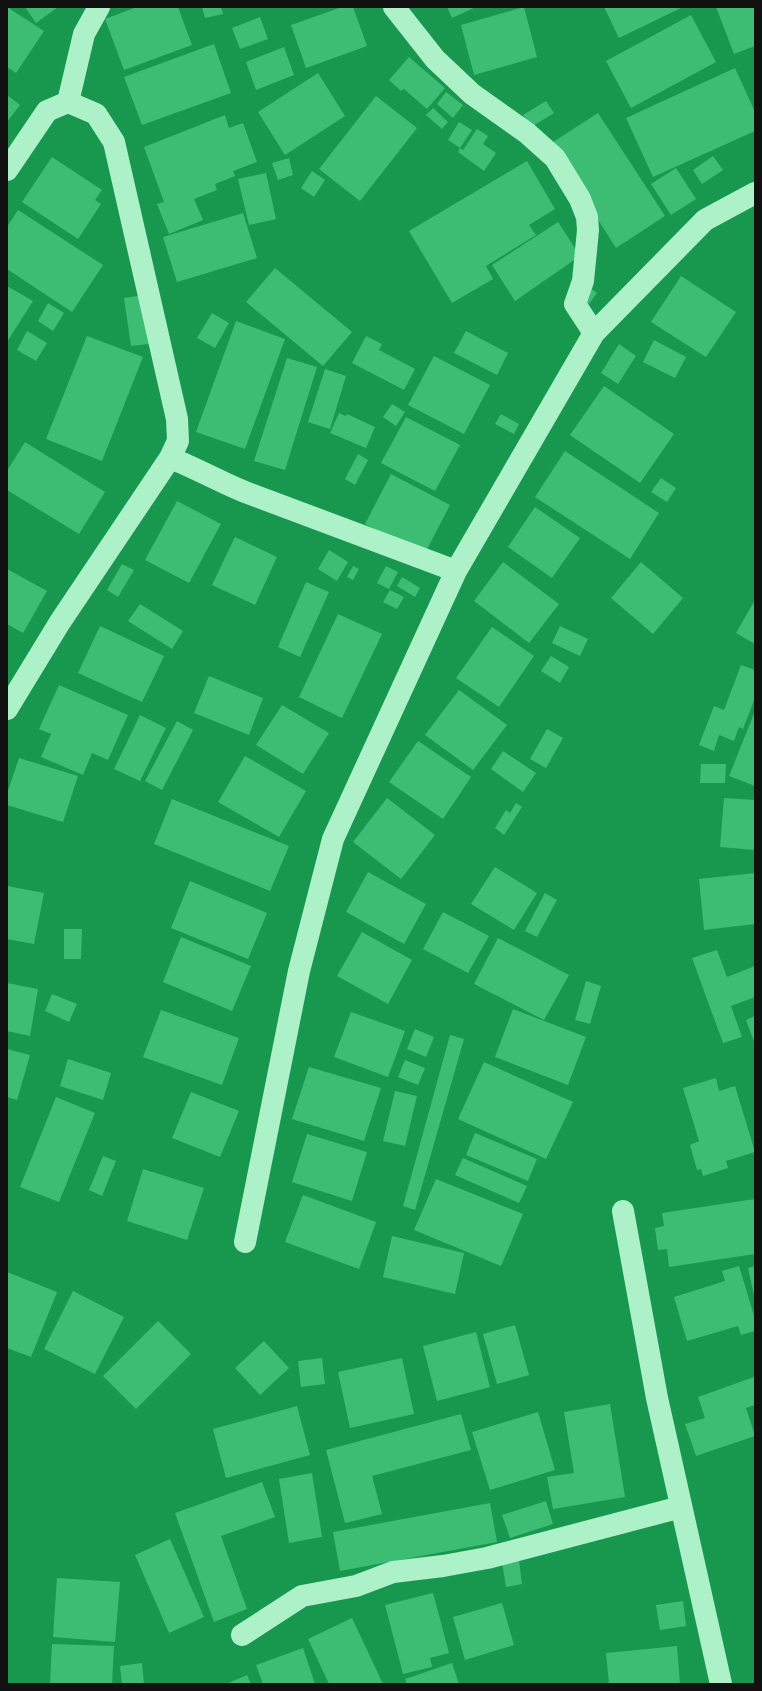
<!DOCTYPE html>
<style>
body{margin:0}
#map{position:relative;width:762px;height:1691px;overflow:hidden;background:#18974f;font-family:"PT Sans",sans-serif}
canvas{display:block}
.frame{position:absolute;inset:0;border:8px solid #111;pointer-events:none}
</style>
<div id="map">
<canvas width="762" height="1691"></canvas>
<div class="frame"></div>
</div>
<script>
const g = document.querySelector('canvas').getContext('2d');
g.lineJoin = 'round';
function paint(path, color) { g.fillStyle = color; g.fill(path, 'evenodd'); }
function trace(path, color, width, dash) { g.strokeStyle = color; g.lineWidth = width; g.lineCap = dash ? 'butt' : 'round'; g.setLineDash(dash || []); g.stroke(path); }
paint(new Path2D(`
 M7,7l37,24 -28,42 -9,-6z
 M25,7h33l-22,16z
 M137,7h41l14,38 -68,25 -19,-51z
 M202,7h19l2,7 -18,4z
 M342,7h11l14,39 -61,22 -15,-43z
 M447,7h29l-24,11z
 M524,7l13,50 -63,18 -13,-50z
 M604,7h79l-64,31z
 M716,7h39v39l-21,8z
 M691,15l25,47 -85,46 -25,-47z
 M260,17l8,22 -28,10 -8,-21z
 M214,44l17,49 -89,32 -18,-48z
 M284,47l10,28 -38,15 -10,-28z
 M409,57l36,31 -18,21 -23,-20 -3,2 -12,-11z
 M735,68l20,44v19l-102,46 -27,-59z
 M318,73l27,43 -60,39 -27,-43z
 M446,92l17,13 -10,13 -16,-14z
 M7,95l13,10 -13,17z
 M376,96l41,32 -57,73 -41,-32z
 M546,101l8,12 -23,14 -8,-12z
 M433,108l15,14 -6,7 -16,-14z
 M598,113l67,103 -49,32 -35,-55 -28,-51z
 M225,115l4,13 14,-5 14,39 -24,9 2,5 -20,8 2,6 -23,9 9,21 -34,14 -12,-30 7,-2 -20,-55z
 M459,122l13,8 -12,18 -12,-8z
 M477,129l11,7 -5,8 13,9 -12,18 -26,-19 2,-4 3,2z
 M713,156l10,14 -21,14 -9,-14z
 M52,157l50,33 -7,10 6,4 -23,35 -56,-37z
 M289,158l4,17 -15,5 -6,-17z
 M527,161l28,48 -26,16 7,10 -50,31 7,13 -41,24 -43,-72z
 M676,168l20,31 -25,16 -20,-31z
 M312,171l13,9 -11,17 -13,-9z
 M266,173l10,46 -27,6 -11,-46z
 M18,210l85,55 -31,47 -65,-43v-42z
 M243,213l14,45 -80,24 -14,-45z
 M558,222l22,34 -65,45 -23,-36z
 M275,268l77,64 -29,34 -77,-64z
 M681,276l55,36 -30,45 -55,-35z
 M7,286l26,15 -26,41z
 M587,286l10,7 -8,11 -10,-8z
 M144,295l6,49 -19,2 -7,-48z
 M48,303l16,10 -11,18 -15,-10z
 M212,313l17,10 -14,25 -18,-10z
 M236,321l49,18 -40,110 -49,-17z
 M27,331l20,12 -11,18 -19,-11z
 M466,331l42,22 -11,22 -43,-22z
 M87,336l56,21 -41,104 -56,-22z
 M366,336l16,8 -3,6 36,19 -11,21 -52,-27z
 M654,340l32,17 -11,21 -32,-16z
 M619,344l17,12 -18,28 -17,-11z
 M434,356l56,29 -26,49 -56,-29z
 M287,358l30,9 -32,103 -31,-9z
 M325,369l21,7 -16,53 -22,-7z
 M604,386l70,48 -34,49 -70,-48z
 M392,404l13,8 -9,14 -13,-9z
 M339,413l7,3 1,-2 28,13 -9,21 -36,-15z
 M501,414l18,10 -5,10 -19,-10z
 M406,417l54,28 -25,46 -54,-28z
 M25,442l80,50 -26,42 -72,-44v-19z
 M565,451l94,62 -29,46 -95,-62z
 M358,454l10,6 -13,25 -10,-6z
 M391,474l59,31 -26,50 -59,-31z
 M661,478l15,10 -9,14 -16,-10z
 M177,501l44,23 -32,59 -44,-23z
 M535,507l45,31 -28,40 -44,-31z
 M235,537l42,20 -22,48 -43,-20z
 M329,550l19,12 -11,19 -19,-12z
 M503,562l56,42 -30,39 -55,-42z
 M641,562l42,36 -30,36 -42,-36z
 M122,564l12,6 -16,27 -11,-7z
 M353,566l6,3 -6,11 -6,-3z
 M386,566l12,6 -9,17 -12,-6z
 M7,569l40,22 -24,42 -16,-9z
 M402,577l18,11 -5,9 -18,-11z
 M306,582l23,10 -29,65 -22,-10z
 M390,590l14,7 -7,12 -14,-7z
 M755,600v44l-19,-11z
 M140,604l43,27 -11,18 -44,-28z
 M338,614l44,20 -40,84 -43,-21z
 M100,626l64,30 -22,46 -64,-29z
 M560,626l28,13 -8,17 -28,-13z
 M492,627l42,29 -35,51 -43,-29z
 M551,656l18,11 -9,16 -19,-12z
 M741,665l14,5v28l-12,31 -4,-2 -5,14 -15,-6 -5,16 -15,-6 15,-39 10,4z
 M209,676l54,22 -14,37 -55,-22z
 M59,685l69,30 -20,45 -16,-7 -9,22 -42,-18 10,-23 -12,-5z
 M459,690l48,35 -34,45 -48,-35z
 M282,705l47,28 -26,41 -47,-29z
 M755,711v75l-26,-10z
 M140,715l26,13 -26,53 -26,-12z
 M177,721l16,9 -31,60 -17,-9z
 M547,729l16,9 -17,30 -16,-9z
 M418,741l53,36 -28,42 -54,-37z
 M503,751l33,22 -13,19 -32,-23z
 M245,756l61,35 -27,46 -61,-35z
 M19,758l59,18 -15,46 -56,-17v-11z
 M701,764h25l-1,19h-25z
 M387,798l48,37 -34,44 -48,-37z
 M724,798l31,2v50l-35,-3z
 M172,799l117,47 -19,45 -116,-47z
 M516,803l6,4 -18,28 -9,-7 11,-18 4,3z
 M495,867l42,26 -23,37 -43,-26z
 M368,872l58,32 -22,40 -58,-32z
 M755,873v51l-51,6 -5,-51z
 M190,881l77,32 -19,46 -77,-31z
 M7,886l37,7 -10,51 -27,-5z
 M545,893l12,7 -20,37 -12,-6z
 M443,912l46,24 -21,37 -45,-24z
 M64,929h18l-1,30h-17z
 M362,932l50,28 -24,44 -51,-28z
 M181,937l70,29 -19,45 -69,-29z
 M498,938l71,37 -25,45 -70,-36z
 M717,950l10,27 28,-11v31l-24,9 11,31 -19,6 -31,-85z
 M586,981l15,5 -11,38 -15,-4z
 M7,983l31,6 -8,47 -23,-5z
 M52,994l25,10 -8,18 -24,-11z
 M513,1009l73,28 -18,48 -73,-28z
 M161,1010l78,28 -17,47 -79,-28z
 M351,1012l54,19 -17,46 -54,-20z
 M755,1016v28l-9,-24z
 M415,1029l19,8 -8,20 -19,-8z
 M450,1035l14,4 -49,171 -12,-4z
 M7,1049l23,6 -13,45 -10,-3z
 M68,1059l43,14 -8,27 -43,-14z
 M405,1060l20,8 -7,17 -20,-8z
 M484,1062l89,40 -27,57 -88,-40z
 M309,1067l72,21 -17,53 -72,-22z
 M716,1078l3,13 16,-5 20,66 -29,9 2,7 -25,8 -2,-7 -4,1 -7,-25 9,-4 -16,-53z
 M395,1091l22,5 -12,50 -22,-5z
 M191,1092l48,19 -19,46 -48,-19z
 M56,1097l39,16 -36,89 -39,-15z
 M475,1133l62,26 -9,22 -62,-26z
 M307,1134l60,18 -15,49 -60,-19z
 M103,1156l13,5 -14,35 -13,-6z
 M463,1158l64,28 -8,17 -64,-28z
 M143,1169l61,19 -17,52 -60,-19z
 M436,1179l87,35 -22,52 -87,-36z
 M303,1195l73,27 -17,47 -74,-27z
 M755,1199v55l-86,13 -2,-18 -9,1 -3,-22 9,-2 -2,-13z
 M392,1236l72,17 -9,41 -72,-17z
 M739,1266l16,53v12l-14,4 -3,-9 -51,15 -13,-44 51,-16 -3,-10z
 M755,1266v28l-1,1 -6,-27z
 M7,1272l50,20 -26,65 -24,-9z
 M73,1291l51,26 -29,57 -51,-25z
 M158,1321l33,33 -55,55 -33,-33z
 M515,1325l14,50 -32,9 -14,-50z
 M476,1332l14,55 -53,14 -14,-55z
 M264,1341l25,27 -29,27 -25,-27z
 M322,1358l3,26 -24,3 -3,-26z
 M402,1358l12,56 -64,14 -12,-56z
 M754,1377l1,28 -9,3 9,28 -59,20 -11,-32 20,-6 -7,-21z
 M610,1404l15,93 -72,12 -6,-32 27,-4 -10,-61z
 M297,1406l13,49 -84,23 -13,-49z
 M538,1412l17,58 -65,20 -18,-58z
 M461,1414l10,36 -99,26 10,38 -37,9 -19,-73z
 M312,1473l10,64 -33,6 -10,-64z
 M262,1482l13,35 -54,19 26,73 -33,13 -39,-109z
 M546,1501l7,23 -43,14 -8,-23z
 M490,1503l7,39 -157,29 -7,-39z
 M170,1539l34,78 -35,16 -34,-78z
 M519,1560l3,24 -16,3 -4,-25z
 M57,1578l63,4 -5,60 -62,-5z
 M433,1593l16,60 -19,5 2,9 -29,7 -18,-69z
 M683,1601l3,25 -26,4 -4,-25z
 M502,1603l12,42 -49,15 -12,-43z
 M352,1618l31,66h-54l-21,-45z
 M52,1644l62,2 -2,38h-62z
 M677,1646l3,38h-71l-3,-31z
 M303,1648l12,36h-52l-7,-19z
 M142,1663l2,21h-22l-2,-18z
 M452,1663l7,21h-52l-2,-5z
 M247,1675l4,9h-25z`), '#3dbd73');
trace(new Path2D(`
 M394,7l41,52 37,35 55,39 28,25 25,41 7,18 1,13 -5,51 -8,23 19,29
 M68,102l16,-68 15,-27
 M7,170l40,-59 21,-9 28,12 18,28 63,277 1,22 -8,17c26,10 50,24 75,34l211,79
 M7,709l53,-87 110,-164
 M623,1211l34,187 64,286
 M245,1242l54,-271 34,-132 123,-268 138,-238 111,-113 50,-27
 M242,1635l60,-39 54,-10 37,-14 50,-6 44,-8 194,-51`), '#acf1c8', 22);
</script>
